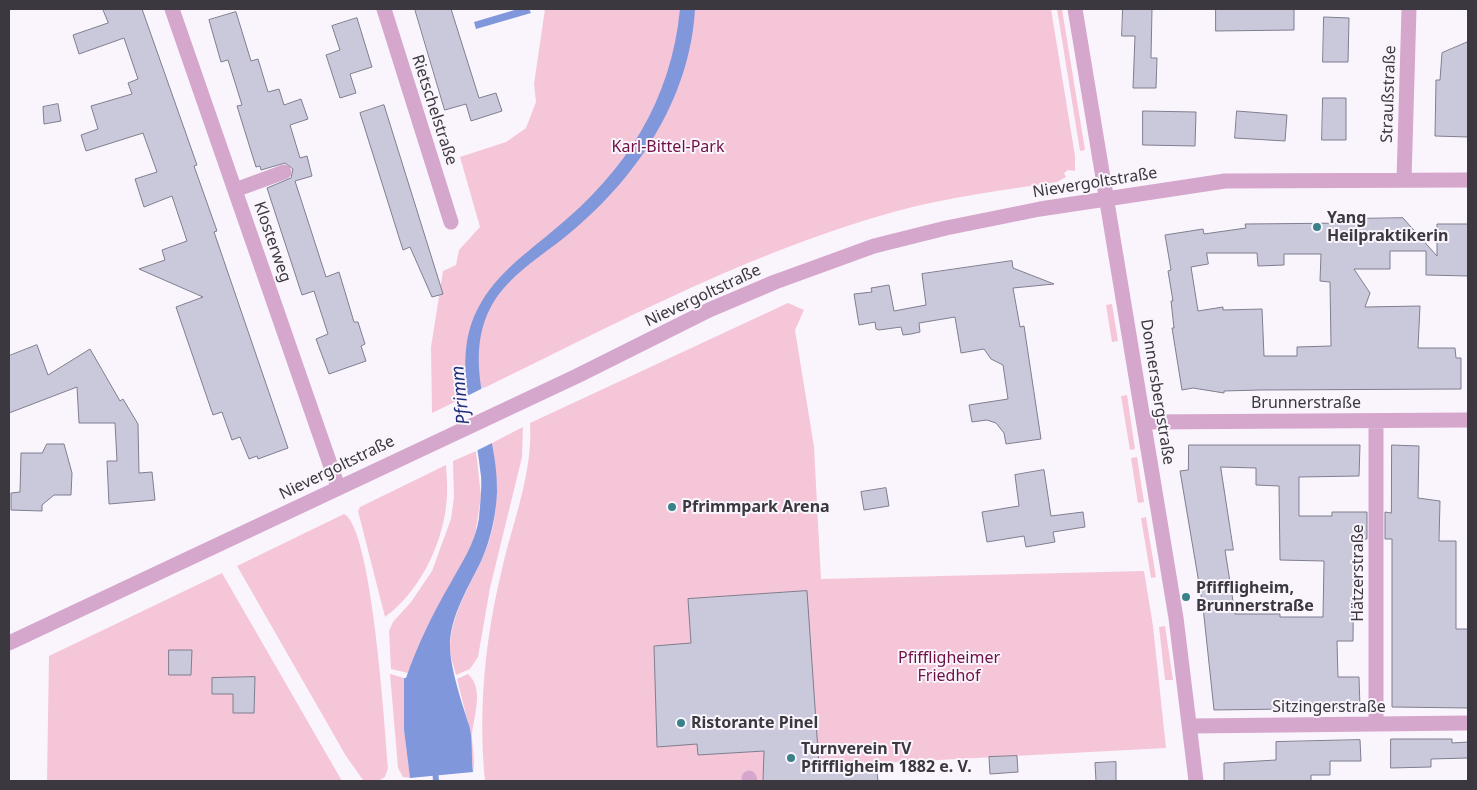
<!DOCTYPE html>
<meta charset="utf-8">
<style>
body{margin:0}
#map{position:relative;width:1477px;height:790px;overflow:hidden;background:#faf5fd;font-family:"Noto Sans",sans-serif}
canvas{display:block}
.frame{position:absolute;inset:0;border:10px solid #3c383f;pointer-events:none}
</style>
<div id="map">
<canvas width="1477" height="790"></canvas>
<div class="frame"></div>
</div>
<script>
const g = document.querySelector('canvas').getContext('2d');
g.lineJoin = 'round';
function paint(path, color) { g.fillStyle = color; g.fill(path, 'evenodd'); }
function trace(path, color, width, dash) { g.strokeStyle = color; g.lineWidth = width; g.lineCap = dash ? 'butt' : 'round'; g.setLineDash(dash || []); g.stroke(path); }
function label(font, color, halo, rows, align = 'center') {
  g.font = font + ' "Noto Sans",sans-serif'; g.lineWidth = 4; g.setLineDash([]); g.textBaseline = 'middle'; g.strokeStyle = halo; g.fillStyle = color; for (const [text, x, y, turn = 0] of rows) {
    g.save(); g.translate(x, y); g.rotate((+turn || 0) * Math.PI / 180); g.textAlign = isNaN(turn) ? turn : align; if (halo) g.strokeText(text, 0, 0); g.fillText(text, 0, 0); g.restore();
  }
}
paint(new Path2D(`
 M545,9h506l24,147v15l-7,-1 -4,3 2,4 -9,5c-53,8 -108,15 -160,29 -162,44 -314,131 -465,202l-1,-66 12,-76 13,-6 3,-15 21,-23 -20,-70 46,-15 20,-14 10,-26 -2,-18z
 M1057,9h5l23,141 -5,1z
 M788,303l16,7 -9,20 19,117 7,132 323,-8 9,55 13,122 -322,17 1,16h-360c-7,-71 0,-142 17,-212 11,-48 31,-96 28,-146z
 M1112,304l6,37 -6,1 -6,-37z
 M1127,395l8,54 -5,1 -9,-54z
 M523,427l-1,30 -32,131 -12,69 -8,12 -14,6c-2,-9 -7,-21 -6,-30 2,-39 29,-71 40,-107 10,-32 6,-63 2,-95z
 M476,451l5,45 -6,40 -8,20 -35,62 -24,55 -17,-4 -2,-38 4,-9 18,-20 21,-31 19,-52 3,-22 -1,-36z
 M1137,457l7,45 -6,1 -7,-45z
 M446,465c1,14 2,28 0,42 -5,41 -28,86 -61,110l-27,-106 2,-4z
 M344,514c28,13 41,217 44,254l-3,9 -7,4 -15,-1 -17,-24 -109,-190z
 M1146,517l10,60 -5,1 -10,-60z
 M222,573l120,208h-295l2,-125z
 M1165,626l8,54h-8l-6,-53z
 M390,674l14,4v52l6,48 -7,-1 -5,-9z
 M468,674c17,15 5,43 4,62 0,11 4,26 1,36l-5,-49 -11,-44z`), '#f5c6d8');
paint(new Path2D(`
 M518,9h11l2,4 -55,16 -2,-7z
 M680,9h15c-5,91 -60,172 -130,228 -25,20 -55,38 -72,66 -35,60 6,126 4,189 -1,23 -6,46 -15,67 -12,26 -33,58 -32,88 0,20 13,60 19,78 4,13 2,33 4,47l-63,6 -6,-48v-52h2c11,-32 27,-65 44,-94 12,-22 25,-40 29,-66 1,-13 3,-28 2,-42 -5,-59 -33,-120 1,-175 19,-31 46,-49 73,-72 71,-58 116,-128 125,-220z`), '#8097db');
paint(new Path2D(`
 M485,387l9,55 -20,10 -9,-55z`), '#faf5fd');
trace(new Path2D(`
 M435,768l1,13`), '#8097db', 6);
const building = new Path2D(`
 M103,9h39l55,156 -3,1 23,65 -3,1 74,216 -30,11 -1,-3 -8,3 -9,-22 -8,3 -10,-28 -9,3 -37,-108 27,-10 -64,-28 26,-9 -3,-10 25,-9 -15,-45 -28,11 -9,-28 22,-7 -14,-39 -57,18 -5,-16 17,-6 -7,-23 41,-12 -4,-11 10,-4 -14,-41 -45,16 -6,-19 35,-12z
 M415,9h36l28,89 17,-5 6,18 -31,10 -5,-17 -21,6z
 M1123,9h29l-1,49h6l-1,30h-23l2,-52h-13z
 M1216,9h78v21l-78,1z
 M236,12l15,49 7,-2 10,33 11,-3 5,16 17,-6 7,20 -18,6 10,33 7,-2 5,20 -17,5 31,96 13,-5 15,50h4l7,22 -4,2 5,15 -37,13 -13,-35 12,-5 -14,-43 -12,4 -35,-107 24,-10 2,-9 -8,-6 -24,7 -1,-4 -4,1 -19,-61 5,-1 -14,-45 -7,2 -12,-42z
 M1324,17l25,1 -1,44h-25z
 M357,18l15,49 -22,7 6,19 -16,5 -14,-43 14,-5 -8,-24z
 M1468,42v95l-33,-1 1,-56h4l2,-27z
 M1323,98h23v42h-24z
 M58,104l3,17 -17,3 -1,-17z
 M384,105l59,189 -11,3 -22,-50 -7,3 -43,-137z
 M1143,111l53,1 -1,34 -52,-1z
 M1237,111l50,4 -2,26 -50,-3z
 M1403,218l34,38v-32h31v52l-42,-1v-24h-36v18h-36l16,24 -5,14 55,-1 -2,42h37l1,10h5v31l-201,1 -36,1v2l-31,-5 -11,2 -10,-62h2l-3,-27h2l-5,-30 3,-1 -6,-35 38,-6 1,5 42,-6 -1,-4 105,-1v-4zM1207,253h50l1,13 26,-1v-11h37l-1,27 10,1 1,64 -34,1v9h-33l-2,-47 -39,1v-3l-25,4 -7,-44 17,-3z
 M1012,261l1,7 41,16 -41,4 7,39 4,-1 17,113 -35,5 -2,-11 -8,-10 -9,-3 -15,2 -3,-17 39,-6 -5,-34 -12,-6 -7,-10 -23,4 -6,-36 -36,6 1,9 -9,2 -8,1 -2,-8 -22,3 -3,-1 -1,-7 -16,3 -5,-31 18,-2 -1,-4 18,-3 5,26 32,-6 -4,-31z
 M37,345l11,30 42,-26 30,52 3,-2 15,25 1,49 13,-1 3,28 -46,4 -2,-43h10l-2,-38h-36l-2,-36 -68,26v-57z
 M47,444h17l8,29 -1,22h-17l-12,10v6l-31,-1v-17l9,-1 1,-39h21z
 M1189,445h171l-1,31 -60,1v39h33v-4h35v27l-13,1 -1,101h-16l1,36h21l1,31 -146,2 -11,-103 -23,-136 8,-1zM1221,467l35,1v17l23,1 1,74 44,1 -1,56h-43v-3h-45l-10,-64h8z
 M1392,445l27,1 -1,52 22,3 -1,40h17v88h12v79l-76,-1v-168h-7v-27l6,1z
 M1044,470l7,46 32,-4 2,15 -32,5 2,10 -29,5 -2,-11 -37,6 -5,-30 37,-6 -4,-31z
 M886,488l3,18 -25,4 -3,-18z
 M807,591l12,174 40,3v-4l17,-1 2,18h-115l1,-30 -66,4 -1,-11 -40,3 -3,-101 37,-3 -3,-44z
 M169,650h23l-1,25h-22z
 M255,677l-1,36h-21v-19h-21v-16z
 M1391,739h61v4l16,-1v16l-37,1v8l-40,1z
 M1360,740l1,21h-31v14h-19v6h-87v-18l52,-3v-18z
 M1017,756l1,16 -28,2 -1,-17z
 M1116,762v19h-20l-1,-18z`);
paint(building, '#cac8db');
trace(building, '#7f7e8f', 1);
trace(new Path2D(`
 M172,9l166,478
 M384,9l67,213
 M1075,9l101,609 20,163
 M1404,180l5,-171
 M235,190l49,-18
 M1376,421v303
 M1144,422l324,-2
 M9,643l568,-267 132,-66 66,-28 99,-36 72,-18 94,-19 185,-28 243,-1
 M1191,726l277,-3
 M749,778l1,3`), '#d6a7cd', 15);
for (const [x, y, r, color] of [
 [1317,227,5,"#3a8189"],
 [672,507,5,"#3a8189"],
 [1186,597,5,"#3a8189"],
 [681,723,5,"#3a8189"],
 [791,758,5,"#3a8189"]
]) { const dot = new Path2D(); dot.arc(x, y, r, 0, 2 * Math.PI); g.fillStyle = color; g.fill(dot); trace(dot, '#faf5fd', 2); }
label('16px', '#3c383f', '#faf5fd', [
 ["Straußstraße",1389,94,-88],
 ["Rietschelstraße",434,110,72],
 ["Nievergoltstraße",1095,183,-9],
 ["Klosterweg",272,242,71],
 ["Nievergoltstraße",703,296,-25],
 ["Donnersbergstraße",1157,392,81],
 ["Brunnerstraße",1306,403],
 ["Nievergoltstraße",337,468,-26],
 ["Hätzerstraße",1358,573,-90],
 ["Sitzingerstraße",1329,707]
]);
label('16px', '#6e1042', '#faf5fd', [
 ["Karl-Bittel-Park",668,147],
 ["Pfiffligheimer",949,658],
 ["Friedhof",949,676]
]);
label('bold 16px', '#3c383f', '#faf5fd', [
 ["Yang",1327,218],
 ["Heilpraktikerin",1327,236],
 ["Pfrimmpark Arena",682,507],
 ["Pfiffligheim,",1196,588],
 ["Brunnerstraße",1196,606],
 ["Ristorante Pinel",691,723],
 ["Turnverein TV",801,749],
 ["Pfiffligheim 1882 e. V.",801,767]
], 'left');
label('italic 18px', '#1c2b7a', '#faf5fd', [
 ["Pfrimm",461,395,-96]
]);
</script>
